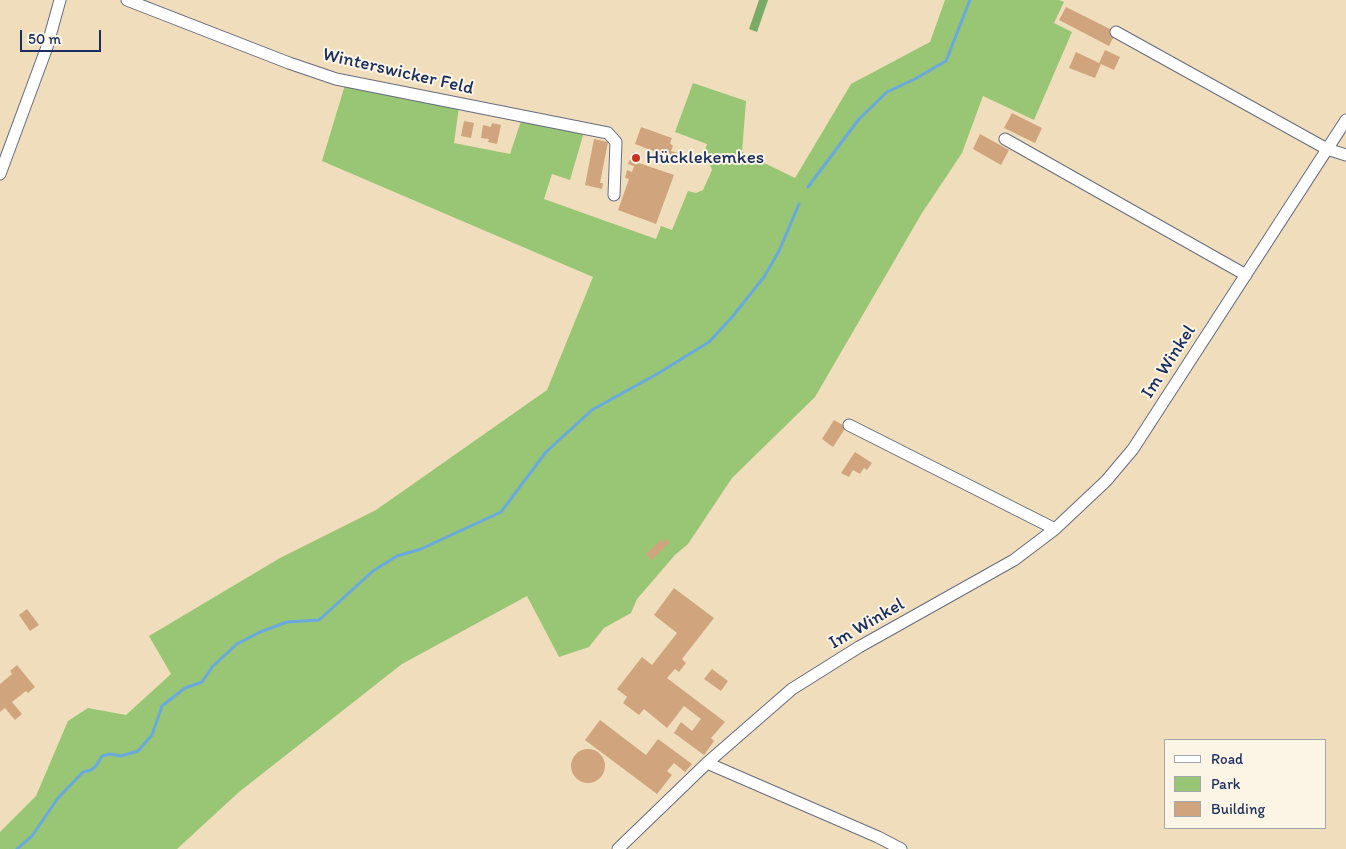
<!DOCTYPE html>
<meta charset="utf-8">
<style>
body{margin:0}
#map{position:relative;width:1346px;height:849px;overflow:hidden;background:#f0ddbc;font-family:Itim,sans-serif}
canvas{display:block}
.legend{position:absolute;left:1164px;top:739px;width:162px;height:90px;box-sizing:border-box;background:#fcf5e5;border:1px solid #a2a6af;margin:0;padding:6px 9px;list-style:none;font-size:15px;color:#1b2f5e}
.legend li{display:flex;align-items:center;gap:10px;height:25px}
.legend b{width:25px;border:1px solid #a2a6af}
.scale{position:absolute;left:20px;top:30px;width:81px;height:22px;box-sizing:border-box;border:2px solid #1b2f5e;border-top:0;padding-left:6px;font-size:15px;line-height:18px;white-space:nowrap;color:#1b2f5e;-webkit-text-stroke:4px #fcf5e5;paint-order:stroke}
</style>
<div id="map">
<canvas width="1346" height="849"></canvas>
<ul class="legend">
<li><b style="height:6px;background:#fff"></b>Road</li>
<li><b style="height:14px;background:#98c674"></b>Park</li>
<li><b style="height:14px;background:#d0a57d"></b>Building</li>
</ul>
<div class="scale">50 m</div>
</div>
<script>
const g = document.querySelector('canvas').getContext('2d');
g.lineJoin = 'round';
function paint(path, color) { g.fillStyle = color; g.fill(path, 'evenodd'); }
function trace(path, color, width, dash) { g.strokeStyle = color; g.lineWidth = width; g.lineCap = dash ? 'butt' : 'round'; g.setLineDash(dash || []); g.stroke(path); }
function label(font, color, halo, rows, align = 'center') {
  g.font = font + ' Itim,sans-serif'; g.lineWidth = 4; g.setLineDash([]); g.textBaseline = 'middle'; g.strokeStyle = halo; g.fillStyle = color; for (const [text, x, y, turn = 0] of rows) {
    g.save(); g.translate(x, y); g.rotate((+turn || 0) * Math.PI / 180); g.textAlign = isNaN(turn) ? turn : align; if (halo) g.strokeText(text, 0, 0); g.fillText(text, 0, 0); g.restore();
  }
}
paint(new Path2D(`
 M945,0h114l5,2 -10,21 18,9 -38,88 -51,-24 -21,57 -40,60 -107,184 -83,81 -44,66 -13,11 -38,44 -6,14 -27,15 -15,19 -30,10 -32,-61 -125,68 -163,128 -62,57h-177v-17l36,-36 32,-75 20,-13 38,7 45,-41 -22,-38 131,-78 96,-48 171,-120 46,-113 -271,-116 23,-76 114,22 -5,36 56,11 11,-33 63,11 -14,48 -18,-6 -8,25 112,40 5,-13 11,4 16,-39 8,2 7,-3 9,-20 -3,-8 -7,-3 5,-15 -32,-12 18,-49 53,18 -4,51 53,26 56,-94 79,-42z`), '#98c674');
paint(new Path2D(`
 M759,0h9l-11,32 -8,-3z`), '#7aab66');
trace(new Path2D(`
 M808,187l51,-68 28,-27 28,-13 31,-18 24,-61
 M17,849l15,-13 26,-38 25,-26 8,-2 5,-4 6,-10 8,-2 11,2 17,-5 14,-16 10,-29 23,-18 17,-6 11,-16 24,-22 23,-12 27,-10 32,-2 54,-49 24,-15 24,-7 80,-37 45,-60 46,-42 65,-36 52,-32 24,-26 31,-39 15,-26 20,-47`), '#6aa9dd', 3);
paint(new Path2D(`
 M1066,7l50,25 -7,14 -50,-26z
 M1105,50l15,7 -6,13 -13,-6 -6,14 -26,-10 7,-16 23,11z
 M1012,113l30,15 -7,15 -31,-15z
 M464,121l10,2 -3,15 -10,-2z
 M492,123l9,2 -4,19 -9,-2 1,-3 -8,-1 2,-13 8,2z
 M641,127l31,11 -2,5 3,3 -2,5 10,3 -2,7 -44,-17z
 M980,134l29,16 -8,15 -28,-16z
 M594,139l14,3 -8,41h3l-1,6 -17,-4z
 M633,152l9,3 -3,8 35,12 -18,49 -38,-14 11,-31 -4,-1 2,-8 5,2 2,-6 -6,-2z
 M834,420l12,7 -13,20 -11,-8z
 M855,452l17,11 -5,7 -3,-2 -4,6 -7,-4 -4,7 -8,-4z
 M666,539l3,4 -17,17 -6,-6 15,-14 2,2z
 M674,588l40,30 -32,41 4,4 -7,9 -4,-3 -8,9 58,44 -14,16 3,3 -10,14 -30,-22 7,-11 11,9 9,-12 -17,-13 -17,22 -23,-19 -5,6 -16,-12 4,-6 -10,-8 25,-32 10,8 25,-32 -23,-18z
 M27,609l12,16 -9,6 -11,-16z
 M17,665l18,22 -7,6 -2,-2 -14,11 10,12 -7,6 -10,-12 -5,4v-28l12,-10 -2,-3z
 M712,669l16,12 -7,10 -17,-12z
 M600,720l46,35 12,-16 34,25 -7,8 -11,-9 -7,8 5,4 -15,19 -72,-54z
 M571 766a17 17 0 1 1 34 0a17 17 0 1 1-34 0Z`), '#d0a57d');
const minor = new Path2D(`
 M127,0l162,63 47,16 272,54 8,9 -2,53
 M1116,32l211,117 19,6
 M1005,139l241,136
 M0,174l47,-127 13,-47
 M849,425l206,104
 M707,763l171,74 23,12
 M618,849l89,-86 85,-74 67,-42 155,-87 41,-31 51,-48 27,-32 213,-329`);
trace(minor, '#666c7f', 13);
trace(minor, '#fff', 11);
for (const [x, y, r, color] of [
 [636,158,5,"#c8321e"]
]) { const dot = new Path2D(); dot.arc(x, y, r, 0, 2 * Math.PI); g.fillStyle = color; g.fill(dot); trace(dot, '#fcf5e5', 2); }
label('19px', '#1b2f5e', '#fcf5e5', [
 ["Winterswicker Feld",398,72,13],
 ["Im Winkel",1169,362,-57],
 ["Im Winkel",867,624,-30]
]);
label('19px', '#1b2f5e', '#fcf5e5', [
 ["Hücklekemkes",646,158]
], 'left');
</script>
